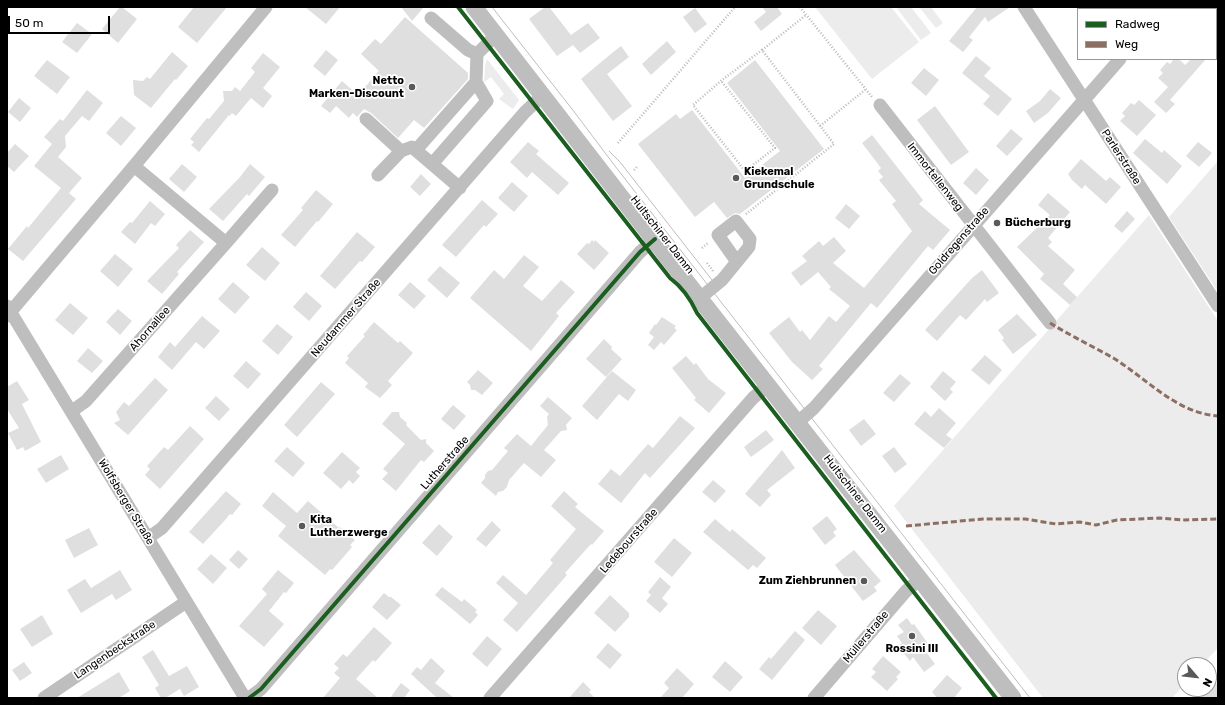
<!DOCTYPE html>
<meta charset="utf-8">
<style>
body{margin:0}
#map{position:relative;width:1225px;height:705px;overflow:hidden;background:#fff;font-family:Rubik,sans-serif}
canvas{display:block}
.frame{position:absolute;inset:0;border:8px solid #000;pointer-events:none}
.legend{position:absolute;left:1077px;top:8px;width:140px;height:52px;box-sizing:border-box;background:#fff;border:1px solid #999;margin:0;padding:5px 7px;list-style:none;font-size:12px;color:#000}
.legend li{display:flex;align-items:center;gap:8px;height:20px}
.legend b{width:20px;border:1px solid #999}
.north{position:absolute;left:1177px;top:657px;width:40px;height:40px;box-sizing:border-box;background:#fff;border:1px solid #999;border-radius:50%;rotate:118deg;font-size:11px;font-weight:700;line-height:16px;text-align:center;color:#000}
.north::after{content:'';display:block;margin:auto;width:14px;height:18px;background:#595959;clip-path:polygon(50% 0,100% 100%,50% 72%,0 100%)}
.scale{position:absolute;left:8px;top:16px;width:102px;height:18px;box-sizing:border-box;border:2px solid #000;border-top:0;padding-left:5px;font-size:12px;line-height:14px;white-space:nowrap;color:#000;-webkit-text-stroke:3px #fff;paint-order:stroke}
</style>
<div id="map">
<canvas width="1225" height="705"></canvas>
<div class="frame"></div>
<ul class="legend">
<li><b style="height:5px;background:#1b5e20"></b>Radweg</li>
<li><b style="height:5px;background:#8d6e63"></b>Weg</li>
</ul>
<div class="north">N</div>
<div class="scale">50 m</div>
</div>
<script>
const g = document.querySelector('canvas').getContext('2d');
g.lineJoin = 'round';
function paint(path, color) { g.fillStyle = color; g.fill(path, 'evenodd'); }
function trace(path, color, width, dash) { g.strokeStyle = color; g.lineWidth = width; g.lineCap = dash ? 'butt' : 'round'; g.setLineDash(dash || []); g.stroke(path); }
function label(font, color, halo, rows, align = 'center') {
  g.font = font + ' Rubik,sans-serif'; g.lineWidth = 3.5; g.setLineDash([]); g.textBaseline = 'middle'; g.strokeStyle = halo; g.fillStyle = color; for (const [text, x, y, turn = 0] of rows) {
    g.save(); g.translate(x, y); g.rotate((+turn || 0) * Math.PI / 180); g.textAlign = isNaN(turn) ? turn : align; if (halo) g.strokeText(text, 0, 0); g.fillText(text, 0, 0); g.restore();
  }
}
paint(new Path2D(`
 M815,7h76l28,35 -47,37z
 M896,7h15l20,26 -10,7z
 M919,7h12l12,16 -7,5z
 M487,59l32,41 -6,9 -14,-10 5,-5 -13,-17 -7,5 1,-17z
 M1218,161v131l-49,-75z
 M1149,215l69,106v327l-16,17h-17v19l-13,14h-129l-149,-192z`), '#ececec');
paint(new Path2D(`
 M120,7h2l15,12 -19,24 -16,-14z
 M194,7h33l-30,36 -19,-16z
 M305,7h35l-14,17z
 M401,7h23l-12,14z
 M545,7h4l22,28 17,-12 12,15 -20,15 -7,-8 -16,11 -28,-37z
 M762,7h15l5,7 -21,17 -7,-9 12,-10z
 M977,7h33l-22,15 -3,-5 -16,20 4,3 -10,12 -14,-11z
 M695,8l12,16 -12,9 -12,-16z
 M405,17l63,56v6l-44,49 -10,-8 -16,18 -27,-25 -7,-4 -7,8 -4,-4 -4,5 -13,-12 -6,7 -9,-7 21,-25 16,14 21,-24 -18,-17 14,-15 6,5z
 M77,23l15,11 -15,19 -15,-11z
 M667,41l9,11 -25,23 -9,-11z
 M621,46l8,11 -22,17 25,32 -19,15 -32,-42 31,-26z
 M326,50l12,10 -13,16 -12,-10z
 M172,52l16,14 -12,14 -1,-1 -24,29 -17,-13 -1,-15 10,1 4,-4 3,2z
 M263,53l17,14 -17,21 9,8 -9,12 -12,-10 -15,18 -4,-3 -2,3 -1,-1 -30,37 -8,-7 3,-3 -4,-3 17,-21 2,1 15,-18 -1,-10h9l3,-4 5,4 15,-19 -4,-4z
 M976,56l15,12 -7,8 28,23 -14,17 -15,-12 7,-8 -28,-23z
 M1174,59h5l6,6 6,-6h15l-36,41 5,4 -9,9 -12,-11 14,-15 -10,-9 5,-5 -3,-3 7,-8 3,2z
 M47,60l23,17 -13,17 -23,-18z
 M755,60l69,89 -84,65 -5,-1 -8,5 -13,-16 -19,15 -57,-73 38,-30 4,5 12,-9 53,68 35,-27 -53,-68z
 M924,68l15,12 -13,16 -15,-13z
 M1050,89l11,9 -13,15 -14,10 -8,-12 14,-10z
 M87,90l16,13 -14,18 -7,-5 -17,20 1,11 -8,10 24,21 -13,15 7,6 -53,62 -15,-12 19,-23 1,2 33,-40 -27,-22 18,-22 -8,-7 16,-18 3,2z
 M19,98l12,10 -11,14 -12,-10z
 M1139,100l17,15 -19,21 -17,-15 5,-5 -3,-3 9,-10 3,2z
 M935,106l34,46 -18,13 -34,-45z
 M121,116l15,12 -15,18 -15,-13z
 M1011,129l12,10 -16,17 -11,-10z
 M872,135l51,65 -4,4 31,26 -17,20 -5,-4 -51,62 -6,-5 -52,63 4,3 -11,11 -20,-18 -23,-29 20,-16 11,15 2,-2 8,10 19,-24 7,6 14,-16 -21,-17 2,-2 -13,-15 -17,14 -10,-13 16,-12 -5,-5 17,-15 4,5 11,-9 12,14 -13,12 31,25 48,-57 -20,-27 4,-3 -17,-21 4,-3 -5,-6 3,-3 -19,-25z
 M1145,139l17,14 2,-3 18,16 -15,18 -34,-31z
 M528,142l11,9 -3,3 33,29 -11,12 -26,-23 -5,6 -17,-16z
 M1198,142l14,11 -13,14 -13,-11z
 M15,144l14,12 -15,16 -7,-6v-13z
 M1081,159l25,22 4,-4 11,10 -15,17 -21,-19 -3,4 -10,-9 -4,-6z
 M182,164l15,13 -13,15 -15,-13z
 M250,164l15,13 -16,19 -2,-2 -24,27 -14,-12 31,-32z
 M976,168l13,12 -13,15 -13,-12z
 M421,174l10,10 -11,12 -10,-9z
 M512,182l16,14 -14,16 -16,-14z
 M316,190l17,14 -15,18 -1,-1 -22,26 -14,-12 22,-25 -2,-2z
 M1048,193l22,19 -22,26 4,4 -4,4 27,24 -12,14 14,13 -7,8 -30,-26 4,-5 -27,-27 33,-32 -12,-10z
 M482,200l16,14 -12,13 -2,-2 -28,32 -14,-12z
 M150,201l15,13 -10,12 -4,-3 -16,21 -14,-12 9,-10 2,1z
 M846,204l14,12 -11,13 -14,-11z
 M1127,211l8,8 -13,14 -8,-7z
 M190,230l14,12 -27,30 2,2 -17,20 -15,-13 32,-33 -3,-3z
 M357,232l18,15 -13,15 -2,-1 -25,28 -15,-13z
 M592,240l2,2 1,-2 14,13 -15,17 -17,-16 10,-11 2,1z
 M262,247l18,16 -15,18 -19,-16z
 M115,254l18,15 -15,18 -18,-16z
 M524,255l15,12 -16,19 19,15 19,-21 14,12 -19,21 3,3 -28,35 -61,-53 24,-28 10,9z
 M440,266l20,17 -13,15 -20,-18z
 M982,270l17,23 -12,9 -2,-3 -19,21 -6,-5 -23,26 -12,-11 47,-52z
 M233,282l17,15 -15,17 -17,-15z
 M410,282l16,14 -12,13 -16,-14z
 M306,292l16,14 -13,15 -16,-14z
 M70,303l18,15 -15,17 -18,-15z
 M118,309l14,12 -12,14 -14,-13z
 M1017,314l20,21 -24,19 -11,-14 2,-2 -6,-8z
 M202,316l18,15 -16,18 -8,-7 -24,28 -14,-13 12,-15 5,5z
 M662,317l14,9 -2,2 3,2 -13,15 -3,-3 -7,8 -6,-5 6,-8 -5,-4 6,-9 1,1z
 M374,322l24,21 2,-2 13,12 -25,28 4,4 -12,13 -15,-11 3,-4 -23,-20 4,-5 -2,-2 18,-20 -2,-1z
 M277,324l16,13 -15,18 -16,-14z
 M604,339l8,8 -1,2 11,10 -16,18 -20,-18z
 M88,348l15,13 -11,12 -15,-12z
 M985,355l17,15 -13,15 -18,-15z
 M686,356l8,9 2,-2 12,16 18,14 -17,20 -15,-13 2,-2 -24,-30z
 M246,361l15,13 -13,15 -15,-13z
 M478,370l15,13 -11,12 -7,-5h-4l-1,-5 -3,-3z
 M612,371l24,19 -8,11 -9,-7 -22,26 -15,-14z
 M943,371l13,11 -6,7 3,3 -8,9 -15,-14z
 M900,374l11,9 -17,19 -11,-9z
 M155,378l13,12 -40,45 -14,-12 6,-3 -4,-8 8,-10 5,4z
 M17,381l12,19 -7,4 19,38 -16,9 -2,-4 -6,3 -9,-17 11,-5 -12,-19v-22z
 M321,382l14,12 -38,43 -13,-12z
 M216,396l14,13 -11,12 -14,-13z
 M548,397l24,21 -6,7 1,5 -6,1 -17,19 12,10 -15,17 -17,-14 -15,17 -2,7 -4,4 -5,1 -2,4 -15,-13 4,-5v-3l3,-4 4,-1 16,-19 -4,-3 13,-14 14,12 17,-21 -1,-8 2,-3 -9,-8z
 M453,405l13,11 -12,14 -13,-11z
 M939,408l17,15 -10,12 6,4 -8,9 -30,-24 11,-13 6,6z
 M392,412h7l1,5 7,6 -1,2 15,15 5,-1v4l8,8 -10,11 -3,-2 -25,31 -14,-12 6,-6 -5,-4 22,-25 -23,-20z
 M680,416l15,12 -45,50 -5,-5 -24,30 -23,-19 13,-15 9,7 28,-32 5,4z
 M864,419l12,15 -15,12 -12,-16z
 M190,426l14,13 -44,50 -15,-14 5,-6 -3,-3 17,-19 4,3z
 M766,430l8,10 -23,17 -7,-10z
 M287,447l18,16 -12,14 -19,-16z
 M894,447l13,17 -12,9 -13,-17z
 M782,450l13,18 -28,22 4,5 -11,12 -15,-13z
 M342,452l18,16 -4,4 4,4 -7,8 -4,-4 -8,9 -18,-16z
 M61,455l8,14 -23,14 -9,-14z
 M713,480l13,11 -11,12 -13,-11z
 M226,491l15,13 -9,11 -2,-1 -5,6 -22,24 -14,-12z
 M564,491l14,13 -3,3 29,24 -12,14 -1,-1 -26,29 2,2 -50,57 -14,-12 15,-17 -22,-20 7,-8 23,20 27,-32 -3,-3 26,-31 -25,-23z
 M273,492l24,21 11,-12 31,27 1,-1 15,13 -5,5 2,2 -5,6 -15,17 -2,-1 -5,6 -47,-39 8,-10 -24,-20z
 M827,516l10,13 -4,3 3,4 -11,9 -13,-17z
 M715,519l15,13 2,-3 34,29 -9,10 -4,-3 -5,5 -45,-38z
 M492,521l9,9 -15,17 -10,-8z
 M439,524l14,13 -16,19 -15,-13z
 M89,528l9,17 -24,13 -9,-18z
 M674,538l18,15 -20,24 -18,-15z
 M238,550l10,9 -9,10 -10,-9z
 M854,550l27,31 -7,6 3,4 -14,10 -28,-36z
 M211,554l16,14 -14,16 -16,-15z
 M120,570l12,20 -16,10 -4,-6 -31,19 -14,-23 18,-11 6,9z
 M278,570l16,13 -8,10 -2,-1 -15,19 15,13 -20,23 -25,-21 28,-32 -5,-5z
 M660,577l11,10 -9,11 6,6 -8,9 -14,-12 5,-6 -3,-3z
 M442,587l20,15 2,-3 13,11 -2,2 3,3 -8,9 -35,-29z
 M384,593l5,4h2l10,8 -14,15 -15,-13z
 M610,595l19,18v4l-14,15 -21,-19z
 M818,610l19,16 -16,19 -19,-17z
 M42,615l11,19 -21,13 -12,-18z
 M907,618l5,7 2,-1 15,21 -5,4 11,15 -11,8 -11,-15 -3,4 -12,-15 4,-3 -5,-7 7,-4 -6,-7z
 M374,627l18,16 -17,19 -2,-2 -17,19 22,19h-55l17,-20 -6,-5 5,-5 -5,-4 9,-10 4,3z
 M795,631l10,9 -33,40 -13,-11 10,-12 2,2z
 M487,636l15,13 -15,18 -15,-13z
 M608,643l14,12 -12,14 -14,-12z
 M153,650l16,26 18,-10 12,21 -15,9 -4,-7 -15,9h-4l-6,-10 4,-3 -17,-28z
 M883,656l18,16 -5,5 2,2 -11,12 -16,-14 5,-5 -4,-3z
 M431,658l14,13 -10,12 19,15h-17l-26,-24 6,-7 4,3z
 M725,661l18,16 -13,15 -18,-15z
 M24,662l8,11 -12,8 -8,-11z
 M677,668l17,16 -12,14h-22l9,-10 -5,-5z
 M119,672l11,19 -11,7h-42z
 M947,675l15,13 -8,10h-17l-5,-6z
 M1212,680l6,5v13h-21l7,-9h5v-6z
 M583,682l8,8 -2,2 6,6h-26z
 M401,683l9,7 -6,8h-14z`), '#dfdfdf');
trace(new Path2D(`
 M800,7l72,90
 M722,82l53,66 -30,23 -52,-66 29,-25 40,-30
 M820,126l45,-36
 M618,143l117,-136
 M634,170l3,-3
 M746,214l88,-70 -72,-94 44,-35
 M702,248l6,-5
 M707,263l6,8`), '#b9b9b9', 2.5, [1, 2]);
trace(new Path2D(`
 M1024,7l194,299
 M1164,9l2,-2
 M431,18l37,32 9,4
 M880,105l170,218
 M366,119l35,32
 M416,150l60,-68
 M378,175l23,-24 11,-4 20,17
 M460,188l-28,-24 55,-63 -11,-19 1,-28 19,-19
 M226,243l46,-53
 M700,298l22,-18 27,-33 1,-8 -14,-18 -18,14 19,27
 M7,306l238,392
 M7,316l127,-150 132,-159
 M72,411l14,-10 140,-158 -92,-77
 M798,422l16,-14 306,-349
 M148,538l14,-10 363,-416 18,-17
 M44,698l142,-96
 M249,698l12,-9 379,-437 15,-13
 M490,698l263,-300 15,-13
 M814,698l92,-107 14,-12`), '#bebebe', 13);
trace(new Path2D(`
 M474,7l219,283 320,408`), '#bebebe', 17);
trace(new Path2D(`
 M492,7l80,102 43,57 415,532
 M609,151l11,11 92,118 5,9`), '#bebebe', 1);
trace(new Path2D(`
 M1050,323c21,13 44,24 65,36 33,21 62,54 103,57
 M906,526l77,-7h42l31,5 24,-2 16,3 21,-5 42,-2 26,2 33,-1`), '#8d6e63', 3, [6, 3]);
trace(new Path2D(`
 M458,7l212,271c12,9 21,22 27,35l299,385
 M249,698l12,-9 379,-437 15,-13`), '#1b5e20', 4);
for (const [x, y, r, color] of [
 [412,87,4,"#595959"],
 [736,178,4,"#595959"],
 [997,223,4,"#595959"],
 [302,526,4,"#595959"],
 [864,581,4,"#595959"],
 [912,636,4,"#595959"]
]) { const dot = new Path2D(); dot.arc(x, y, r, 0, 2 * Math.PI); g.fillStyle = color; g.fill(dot); trace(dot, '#fff', 1.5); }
label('bold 11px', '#000', '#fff', [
 ["Netto",404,81,"right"],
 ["Marken-Discount",404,94,"right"],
 ["Kiekemal",744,172],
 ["Grundschule",744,185],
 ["Bücherburg",1005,223],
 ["Kita",310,520],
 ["Lutherzwerge",310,533],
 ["Zum Ziehbrunnen",856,581,"right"],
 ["Rossini III",912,649,"center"]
], 'left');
label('11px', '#000', '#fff', [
 ["Parlerstraße",1121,157,57],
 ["Immortellenweg",935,177,52],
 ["Hultschiner Damm",662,235,52],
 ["Goldregenstraße",959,241,-49],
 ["Neudammer Straße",346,318,-49],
 ["Ahornallee",150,329,-49],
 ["Lutherstraße",445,463,-49],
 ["Hultschiner Damm",855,494,52],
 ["Wolfsberger Straße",126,502,59],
 ["Ledebourstraße",629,541,-49],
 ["Müllerstraße",866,637,-50],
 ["Langenbeckstraße",115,650,-34]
]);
</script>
